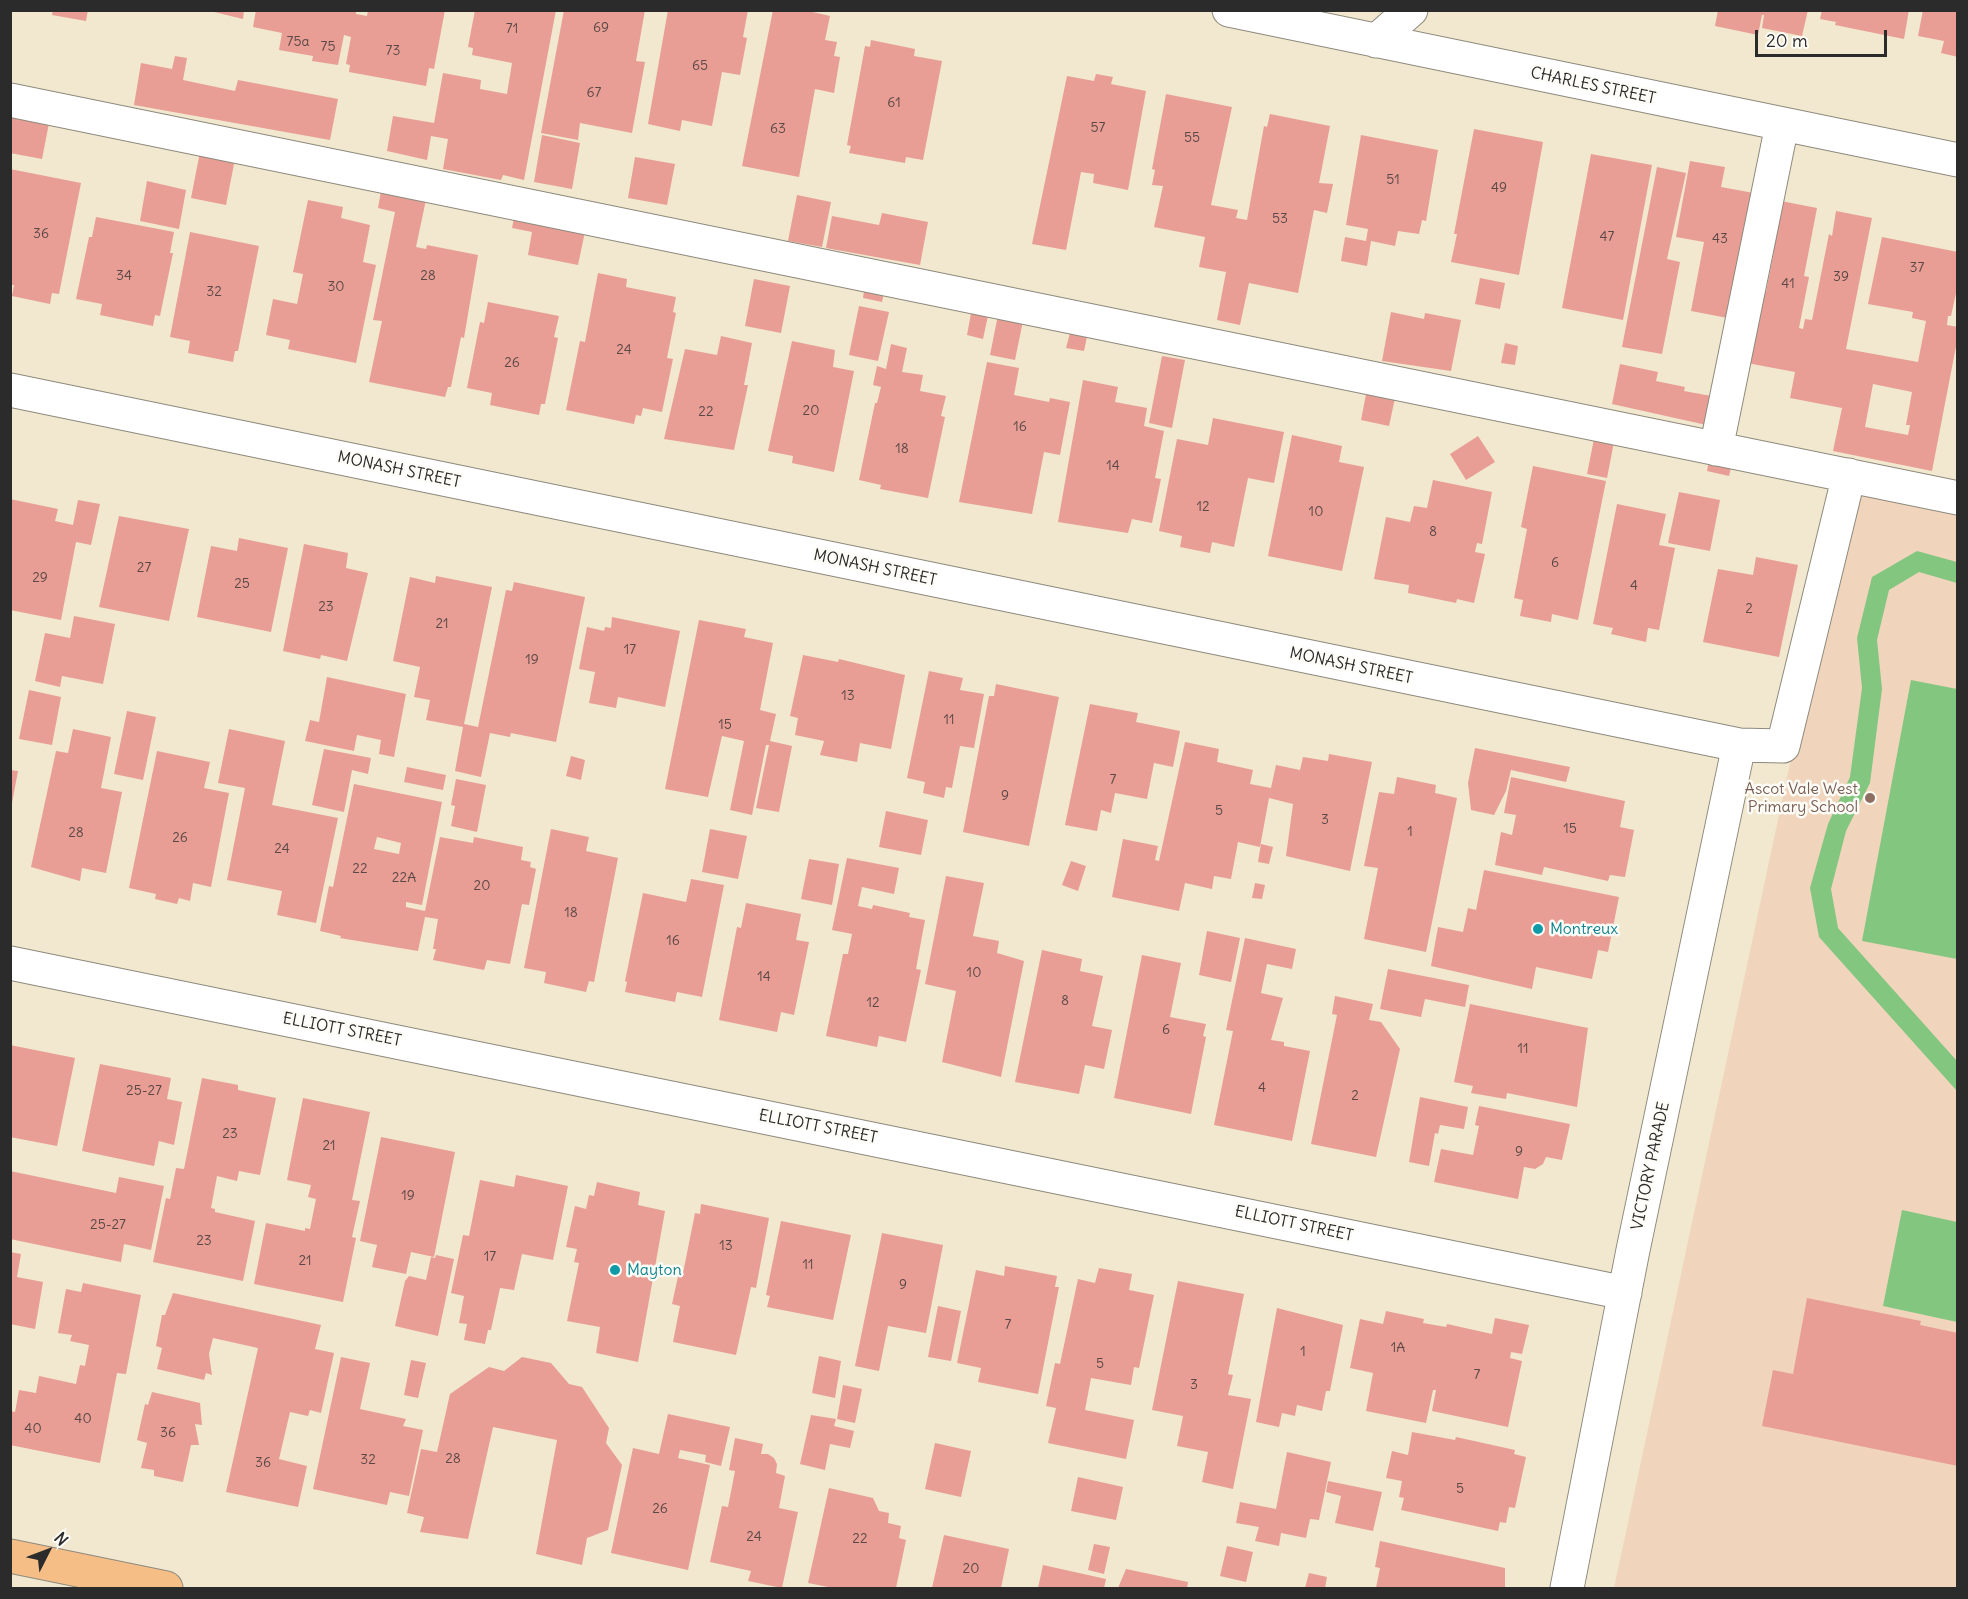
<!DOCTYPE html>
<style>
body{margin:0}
#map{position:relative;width:1968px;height:1599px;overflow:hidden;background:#f1e8cf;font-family:Delius,sans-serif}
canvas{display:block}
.frame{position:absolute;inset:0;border:12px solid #2b2b2b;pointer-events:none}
.north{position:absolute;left:18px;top:1521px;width:60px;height:60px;-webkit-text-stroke:4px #fdfcf7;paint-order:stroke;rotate:48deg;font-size:16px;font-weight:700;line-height:24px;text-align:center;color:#2b2b2b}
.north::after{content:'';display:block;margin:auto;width:21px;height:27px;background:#2b2b2b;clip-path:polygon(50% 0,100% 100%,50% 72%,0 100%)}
.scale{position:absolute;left:1755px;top:30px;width:132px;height:27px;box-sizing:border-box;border:3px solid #2b2b2b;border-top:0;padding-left:8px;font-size:18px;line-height:21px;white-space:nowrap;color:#2b2b2b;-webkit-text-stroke:4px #fdfcf7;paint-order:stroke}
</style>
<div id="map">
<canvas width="1968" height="1599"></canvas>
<div class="frame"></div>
<div class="north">N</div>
<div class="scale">20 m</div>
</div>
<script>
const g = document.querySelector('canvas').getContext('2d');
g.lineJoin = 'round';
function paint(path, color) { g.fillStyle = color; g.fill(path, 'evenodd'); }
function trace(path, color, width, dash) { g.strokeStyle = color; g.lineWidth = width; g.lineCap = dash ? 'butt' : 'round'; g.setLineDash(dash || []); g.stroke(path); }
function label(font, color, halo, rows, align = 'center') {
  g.font = font + ' Delius,sans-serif'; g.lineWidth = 5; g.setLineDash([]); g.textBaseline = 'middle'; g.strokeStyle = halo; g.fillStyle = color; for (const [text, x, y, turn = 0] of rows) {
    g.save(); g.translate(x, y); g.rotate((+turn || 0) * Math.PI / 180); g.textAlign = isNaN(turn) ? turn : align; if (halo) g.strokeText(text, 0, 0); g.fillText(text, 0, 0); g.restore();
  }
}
paint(new Path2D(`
 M1852,473l105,23v1092h-343z`), '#f0d5bc');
paint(new Path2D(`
 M1917,551l40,11v21l-38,-11 -30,18 -12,50 5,49 -12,94 -24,48 -15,58 7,39 119,133v30l-138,-154 -9,-49 18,-64 22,-47 12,-89 -5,-50 15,-61z
 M1911,680l46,9v270l-95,-18z
 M1902,1210l55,12v100l-74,-16z`), '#83c67f');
paint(new Path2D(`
 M53,10h35l-2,11 -34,-6z
 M206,10h38l-1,9z
 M256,10h100v4l11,2 1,-6h77l-11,59 -5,-1 -3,18 -77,-14 1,-7 -4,-1 5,-27 -7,-2 -6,30 -26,-4 1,-5 -34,-6 3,-17 -29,-6z
 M475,10h81l-32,170 -21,-5 -2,5 -58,-11 5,-30 -17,-3 -4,24 -40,-9 6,-35 41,7 9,-50 38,7 -1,9 27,5 5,-31 -40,-8 1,-7 -5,-1z
 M564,10h81l-9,51 9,1 -13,71 -52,-10 -2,17 -37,-7z
 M668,10h80l-5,27 4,1 -7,37 -18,-3 -10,54 -30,-6 -2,11 -32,-7z
 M773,10h31l26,6 -5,24 12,2 -3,14 6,1 -6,36 -19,-4 -16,88 -57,-11z
 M1718,10h90l-6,26 -40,-8 2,-13h-2l-4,20 -43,-9z
 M1822,10h87l-5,29 -69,-14 1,-3 -16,-3z
 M1923,10h35v47l-17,-4 3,-12 -26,-5z
 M871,40l44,9 -1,7 28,5 -19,99 -17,-3 -1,6 -56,-10 2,-7 -4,-1 18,-99 5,1z
 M175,56l12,2 -4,22 52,11 3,-11 100,19 -8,41 -196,-35 7,-42 31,6z
 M1096,74l17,3 -2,7 35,7 -18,99 -35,-7 1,-9 -13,-2 -15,78 -34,-6 35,-168 27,5z
 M1166,94l66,13 -21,98 27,5 -2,8 11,2 17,-94 3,1 3,-13 60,12 -11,57 14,1 -6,29 -13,-3 -16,83 -49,-10 -9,42 -23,-5 9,-48 -27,-5 6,-30 -51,-10 9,-41 -11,-1 3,-15 -3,-1z
 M10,110l40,8 -8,41 -32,-6z
 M1474,129l69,13 -24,133 -68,-13 6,-28h-3z
 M542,135l38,8 -8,46 -38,-7z
 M1361,135l77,15 -12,71 -4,-1 -3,14 -21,-3 -3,15 -24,-5 -4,25 -26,-5 4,-24 21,4 2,-12 -22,-4z
 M200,152l35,7 -9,46 -35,-7z
 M1591,154l61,11 -29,155 -61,-12z
 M635,157l40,7 -8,41 -39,-7z
 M1690,161l35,6 -4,20 38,7 -26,125 -42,-8 13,-69 -28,-5z
 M1657,167l29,6 -19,86 13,3 -18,92 -40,-7z
 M10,169l71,14 -22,111 -7,-1 -2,11 -38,-8 2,-11h-4z
 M147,181l39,9 -7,39 -39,-8z
 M382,186l45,9 -11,52 10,2 1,-4 51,10 -14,83 -3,-1 -10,50h-3l-3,10 -76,-15 13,-61 -9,-1 22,-108 -17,-4z
 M797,195l34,7 -9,45 -34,-6z
 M308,200l35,7 -2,11 29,7 -7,37 13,3 -20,98 -68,-14 2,-9 -24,-5 7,-36 24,5 6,-30 -10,-2z
 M1781,201l36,7 -13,68 5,1 -10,51 4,1 2,-10 7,1 17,-86 3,2 4,-25 36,7 -26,131 72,13 8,-41 -14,-3 1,-6 -45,-8 14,-67 76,15v32l-7,32h-3l-1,9 11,2v9l-26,135 -99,-20 9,-43 -52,-10 5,-26 -48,-9 13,-72 6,1 8,-41 -6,-1zM1873,384l39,8 -6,33h4l-2,10 -43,-8z
 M515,213l71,14 -8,38 -50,-10 4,-23 -20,-4z
 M882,213l46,9 -8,43 -94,-17 6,-32 47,9z
 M96,217l78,15 -4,21h3l-13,63 -5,-1 -2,11 -53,-11 2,-11 -26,-5 13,-62h3z
 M190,232l69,14 -21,105h-3l-2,11 -45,-9 2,-12 -20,-4z
 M598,273l29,6 -1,8 50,10 -3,15 3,1 -9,45 6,1 -11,53 -19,-4 -2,8 -5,-1 -2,9 -68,-14 14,-69 5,1z
 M1480,278l25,5 -5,26 -25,-5z
 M754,279l36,7 -9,47 -36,-7z
 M865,284l20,4 -3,14 -19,-4z
 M488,302l71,14 -5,21 4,1 -13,66h-4l-2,11 -49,-10 2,-12 -25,-5 13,-66 4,1z
 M859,306l30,6 -11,49 -29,-6z
 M972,308l17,3 -6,28 -16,-4z
 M1391,312l33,7 1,-6 36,7 -10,51 -69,-10z
 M998,315l25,6 -8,39 -25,-5z
 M1071,329l17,3 -4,19 -18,-3z
 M721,336l31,7 -8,42h4l-14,65 -70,-11 21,-90 32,6z
 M792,341l43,9 -2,17 21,4 -20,101 -42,-9 1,-7 -25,-5z
 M1505,343l13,3 -3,19 -14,-2z
 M891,344l16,4 -5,24 21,3 -3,16 26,5 -5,20 4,1 -17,81 -48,-9 1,-4 -22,-5 16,-77h2l4,-16 -8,-2 4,-19 9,3z
 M1162,356l23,4 -13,68 -23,-5z
 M987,362l32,6 -5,27 35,7 1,-4 20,4 -10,53 -16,-3 -12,62 -73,-12z
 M1620,364l38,8 -2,9 29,6 -1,4 33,6 -6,29 -99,-22z
 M1083,380l35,7 -3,15 32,6 -3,18 20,5 -9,47 6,1 -9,44 -20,-4 -4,14 -70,-11z
 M1368,384l29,5 -8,37 -28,-6z
 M1213,418l71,14 -10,51 -26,-5 -14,69 -22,-5 -2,11 -30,-6 2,-11 -23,-5 18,-92 31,6z
 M1595,434l20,3 -8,41 -20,-4z
 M1292,435l50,11 -3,16 25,5 -22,104 -74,-15z
 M1478,436l17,26 -29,18 -16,-26z
 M1710,455l23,5 -4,16 -22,-5z
 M1533,466l73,15 -28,139 -26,-6 -1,8 -31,-6 3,-16 -9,-2 13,-69 -6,-2z
 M1433,480l59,12 -10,52 -5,-1 -2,9 10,2 -11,49 -17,-4 -1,4 -48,-10 1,-8 -35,-6 12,-62 24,5 4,-16 13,2z
 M1679,492l41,8 -10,51 -42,-8z
 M10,499l48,10 -3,12 18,4 5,-25 22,4 -9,41 -15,-3 -15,78 -51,-10z
 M1617,504l49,10 -7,31 16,3 -16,82 -11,-2 -2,14 -35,-8 2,-6 -20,-4z
 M119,516l70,13 -20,92 -70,-14z
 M239,538l49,10 -17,84 -74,-15 14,-71 26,5z
 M304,544l44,9 -2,15 22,5 -21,88 -26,-6 -1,4 -37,-8z
 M1756,557l42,8 -19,92 -76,-15 15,-73 35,6z
 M436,576l56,11 -28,137 14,3 28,-137 6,1 2,-9 71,15 -29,145 -45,-9 -1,4 -20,-4 -9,44 -26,-6 8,-44 -37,-7 4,-20 -16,-3 6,-30 -27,-6 17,-84 25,6z
 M74,616l41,8 -12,60 -41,-8 -2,11 -25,-6 10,-48 25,5z
 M612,617l68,14 -15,76 -47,-10 -2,11 -27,-5 6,-31 -16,-3 8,-42 17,4 1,-4 6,1z
 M699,620l47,9 -2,8 29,6 -13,67 16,4 -6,27 22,5 -13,66 -23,-4 13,-63h-3l-14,70 -22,-5 14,-69 -22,-5 -14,61 -43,-8z
 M803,655l35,7 1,-3 66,16 -14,74 -31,-6 -3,19 -37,-7 4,-14 -29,-6 3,-17 -8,-2z
 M929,671l34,7 -3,12 24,4 -10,54 -14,-2 -8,42 -6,-1 -2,11 -21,-5 2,-11 -18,-4z
 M327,677l79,17 -12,63 -15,-3 2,-14 -24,-5 -3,16 -49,-10 5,-21 9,2z
 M996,684l63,13 -30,149 -66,-14 26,-136h5z
 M29,690l32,7 -9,48 -33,-6z
 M1090,704l48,9 -2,9 44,9 -7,36 -19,-4 -7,36 -32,-6 -4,20 -10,-3 -4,21 -32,-6z
 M127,711l29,6 -13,63 -29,-6z
 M73,729l38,8 -10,51 21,4 -16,81 -24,-5 -2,13 -49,-14 25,-116 12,2z
 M229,729l56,12 -13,64 66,13 -22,105 -39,-8 5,-24 -55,-11 18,-92 -27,-5z
 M1185,742l34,7 -2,13 36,8 -3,14 21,4 5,-23 24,5 3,-13 25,4 1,-7 43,8 -22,109 -64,-15 7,-52 -24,-6 -9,49 -22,-5 -7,37 -17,-3 -2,13 -27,-6 -6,28 -67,-14 11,-58 35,7 -3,14 4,1z
 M1475,748l95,19 -4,15 -55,-12 -5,21 -12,24 -23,-5 -3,-27z
 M324,749l47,9 -3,16 -16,-4 -8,42 -32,-7z
 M157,751l53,11 -6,26 25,5 -18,94 -18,-4 -3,18 -11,-3 -2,6 -22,-5 1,-5 -27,-6z
 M571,756l14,4 -4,20 -15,-4z
 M407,767l39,8 -3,15 -39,-8z
 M10,770l8,1 -6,32h-2z
 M1397,777l39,8 -1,8 22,5 -31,154 -62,-13 14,-71 -14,-2 15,-74 15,2z
 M1511,777l114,24 -5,26 14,3 -9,47 -15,-2 -2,6 -64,-14 -2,8 -47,-10 6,-33 11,3 4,-20 -12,-2z
 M456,779l30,6 -9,47 -26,-6 4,-20 -4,-1z
 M354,784l88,18 -20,103 -16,-3v5l19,4 15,-74 33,6 1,-6 49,10 -2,13 10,2 -1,5 6,2 -7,36 -7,-1 -12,60 -23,-4 -3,10 -51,-10 3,-11h-3l5,-30 -13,-2 -7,34 -78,-13 1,-2 -21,-5 9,-45 4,1zM377,837l24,6 -2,11 -25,-5z
 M886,811l42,9 -7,35 -42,-8z
 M551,829l38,8 -3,14 32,7 -24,124 -5,-1 -3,11 -42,-9 2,-11 -22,-4z
 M710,829l37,7 -9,43 -36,-7z
 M1261,844l12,3 -4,17 -11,-2z
 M847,858l52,10 -5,26 -32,-7 -4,19 14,3 1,-4 37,8 -1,4 16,3 -9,49 5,1 -15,72 -27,-6 -2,11 -51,-11 17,-82h5l4,-20 -20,-4z
 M809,859l30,5 -7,41 -31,-6z
 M1071,861l15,5 -8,25 -16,-6z
 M1484,870l135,27 -11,55 -10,-2 -6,29 -56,-12 -4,22 -101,-23 7,-39 25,5 5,-24 8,2z
 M946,876l38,7 -11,53 26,5 -2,12 27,8 -23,116 -59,-15 14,-71 -31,-7z
 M691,879l33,6 -22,112 -25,-5 -2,10 -50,-10 2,-10 -2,-1 18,-88 43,9z
 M1255,883l10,2 -3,14 -10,-1z
 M746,903l55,11 -5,26 13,2 -15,73 -13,-3 -4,20 -58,-12 18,-93 4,1z
 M1207,931l33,7 -9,44 -32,-7z
 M1245,938l51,11 -4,20 -25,-5 -6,29 22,5 -12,42 13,2v4l26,5 -18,90 -78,-16 19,-94 -7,-1z
 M1042,950l40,9 -2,12 23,5 -11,50 20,4 -8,39 -19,-4 -6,29 -64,-12z
 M1142,955l39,8 -11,54 36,7 -3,12 3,1 -15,77 -77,-16z
 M1388,969l81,16 -4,22 -40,-8 -4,18 -41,-8z
 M1335,996l38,8 -4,16 12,2 19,27 -24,108 -65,-13 26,-129 -5,-1z
 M1470,1004l118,24 -11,79 -70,-14 -1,6 -35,-6 2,-7 -19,-4z
 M10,1045l65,13 -18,88 -47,-9z
 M100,1064l71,14 -4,21 15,3 -8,43 -15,-4 -5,25 -72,-15z
 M202,1078l36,7v5l38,8 -16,77 -21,-4 -2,10 -20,-5 -6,32 4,1v3l40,9 -12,60 -90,-19 13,-64 4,1 6,-31 8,1z
 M1420,1097l48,10 -4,22 -24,-4 -2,9 -3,-1 -6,33 -20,-4z
 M303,1098l67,14 -18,88 8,1 -8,36 4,1 -13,64 -89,-18 12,-61 39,8v-3l5,1 6,-30 -8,-2 3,-12 -24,-5z
 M1479,1106l91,18 -8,36 -16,-3 -3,7 -8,5 -11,-2 -6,32 -84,-17 7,-33 32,6 6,-29 -4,-1z
 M381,1137l74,15 -21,105 -23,-5 -5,22 -34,-7 5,-22 -17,-4z
 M10,1171l106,22 3,-16 45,9 -13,64 -27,-6 -3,18 -111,-23z
 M516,1175l52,11 -15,74 -31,-6 -8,36 -14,-2 -9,42h-3l-3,14 -21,-4 3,-16 -8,-1 5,-27 -13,-3 12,-58 6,1 11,-56 34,7z
 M597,1182l43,10 -2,13 27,6 -27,151 -42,-9 4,-26 -33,-6 12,-58 -5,-1 3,-13 -11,-2 9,-41 11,3 3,-14 5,1z
 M701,1204l68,14 -13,70 -5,-1 -15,68 -63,-13 7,-36 -8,-2 7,-32 4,1 12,-60 5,1z
 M781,1221l70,14 -18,85 -66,-13 3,-11 -4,-1z
 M882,1233l61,12 -17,88 -38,-7 -9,45 -24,-5z
 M10,1252l11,2 -4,23 26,5 -8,47 -25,-5z
 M436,1255l18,4 -16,77 -43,-10 10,-45 4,-5 17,4 5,-23 4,1z
 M1005,1266l52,10 -2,11h4l-21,107 -60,-12 3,-14 -24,-5 19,-93 28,6z
 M1099,1268l33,6 -3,16 25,5 -15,73 -5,-1 -3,18 -40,-7 -6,32 49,10 -8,39 -78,-16 8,-35 -10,-2 9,-43 5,1 18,-85 17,4z
 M1178,1281l66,13 -16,80 5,1 -5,20 23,4 -18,90 -31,-7 6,-30 -31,-6 6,-30 -31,-6z
 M83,1283l58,12 -15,79 -9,-1 -17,90 -90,-18v-34l5,1 4,-22 17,3 3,-17 37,8 4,-19 5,1 4,-21 -19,-4 2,-6 -14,-2 8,-44 15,3z
 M173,1293l148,32 -6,24 19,4 -13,60 -11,-3 -2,6 -18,-4 -11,47 28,7 -9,41 -72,-15 32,-144 -45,-10 -4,16 3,21 -6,-2 -2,7 -47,-11 5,-21 -6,-2 6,-31h3z
 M1807,1298l114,23 -1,4 38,8v133l-196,-40 11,-56 20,4z
 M938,1306l23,5 -10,50 -23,-4z
 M1277,1308l66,17 -13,66h-4l-4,20 -25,-6 -2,11 -13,-3 -3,14 -23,-5z
 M1386,1311l38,8 -1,4 23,4 1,-3 45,10 3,-16 34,7 -7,29 -11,-2 -1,6 12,3 -14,66 -76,-16 4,-21h-3l-7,33 -60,-12 7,-38 -23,-5 10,-49 23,5z
 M819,1356l22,5 -6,37 -23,-5z
 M341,1357l29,6 -10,46 46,10 -3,7 20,4 -14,66 -19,-4 -3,13 -74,-16z
 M522,1357l29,6 18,21 13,3 27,41 -3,15 16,22 -14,65 -21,8 -5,27 -46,-11 21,-114 -64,-13 -25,112 -48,-7 4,-15 -17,-4 14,-64 16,3 13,-58 39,-27 15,4z
 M411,1360l15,3 -8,35 -14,-3z
 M843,1385l19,4 -7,34 -18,-4z
 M152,1392l48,11 2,22 -7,-1 4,21h-8l-8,37 -29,-6v-6l-13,-2 6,-25 -10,-3 8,-36 3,1z
 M668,1414l62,13 -9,39 -16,-4 1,-7 -26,-5 -2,8 32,7 -22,105 -77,-17 22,-105 26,6z
 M811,1415l25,4 -2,7 20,5 -4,17 -20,-4 -5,26 -25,-6z
 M1412,1432l43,8 1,-3 59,13 -1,4 12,3 -11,51 -6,-1 -3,16 -6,-1 -2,9 -97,-21 3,-12 -5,-1 3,-16 -16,-3 6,-27 16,4z
 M735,1438l28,6 -2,10h7l6,4 3,6 -1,9 9,3 -6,32 19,4 -16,76 -34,-7 3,-10 -41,-9 12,-56 6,1 7,-36 -6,-1z
 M935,1443l36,8 -10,46 -36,-8z
 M1287,1452l44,10 -12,58 -9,-1 -4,19 -25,-5 -2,13 -24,-5 4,-14 -23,-4 4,-21 36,7z
 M1078,1477l45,10 -7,33 -45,-9z
 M1328,1481l54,11 -9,39 -38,-8 6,-27 -15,-4z
 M829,1488l44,10 6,13 10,2 -1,10 13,3 -2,12 7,2 -10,48h-63l-25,-5z
 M944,1535l65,14 -8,39h-69z
 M1380,1541l125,27v20h-129l4,-20 -5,-1z
 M1094,1544l16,3 -6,27 -16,-4z
 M1227,1546l26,6 -7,30 -26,-6z
 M1043,1565l63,14 -2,9h-66z
 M1126,1569l62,13 -1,6h-69z
 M1309,1573l18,4 -2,11h-20z`), '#e89e95');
const minor = new Path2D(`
 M1229,10l729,150
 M1376,41l35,-31
 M10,100l1948,398
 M10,390l1729,355 44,1 66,-271
 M1716,449l66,-324
 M10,963l1615,330
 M1567,1588l66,-338 106,-505`);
const major = new Path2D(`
 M10,1556l156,32`);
trace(minor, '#8e8a7d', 35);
trace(major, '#8e8a7d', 35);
trace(minor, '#fff', 33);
trace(major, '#f6be87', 33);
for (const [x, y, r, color] of [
 [1870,798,6,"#8d6e63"],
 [1538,929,6,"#0f9aa8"],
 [615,1270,6,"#0f9aa8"]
]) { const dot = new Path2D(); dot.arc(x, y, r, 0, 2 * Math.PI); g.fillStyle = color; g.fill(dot); trace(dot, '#fdfcf7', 2); }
label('14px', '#5a4846', null, [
 ["69",601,28],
 ["71",512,29],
 ["75a",298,42],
 ["75",328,47],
 ["73",393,51],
 ["65",700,66],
 ["67",594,93],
 ["61",894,103],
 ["57",1098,128],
 ["63",778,129],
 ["55",1192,138],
 ["51",1393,180],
 ["49",1499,188],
 ["53",1280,219],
 ["36",41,234],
 ["47",1607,237],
 ["43",1720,239],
 ["37",1917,268],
 ["34",124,276],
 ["28",428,276],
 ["39",1841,277],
 ["41",1788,284],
 ["30",336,287],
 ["32",214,292],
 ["24",624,350],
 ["26",512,363],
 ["20",811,411],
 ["22",706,412],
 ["16",1020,427],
 ["18",902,449],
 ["14",1113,466],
 ["12",1203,507],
 ["10",1316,512],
 ["8",1433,532],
 ["6",1555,563],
 ["27",144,568],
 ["29",40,578],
 ["25",242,584],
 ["4",1634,586],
 ["23",326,607],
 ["2",1749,609],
 ["21",442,624],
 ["17",630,650],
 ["19",532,660],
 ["13",848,696],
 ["11",949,720],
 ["15",725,725],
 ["7",1113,780],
 ["9",1005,796],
 ["5",1219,811],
 ["3",1325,820],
 ["15",1570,829],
 ["1",1410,832],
 ["28",76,833],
 ["26",180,838],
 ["24",282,849],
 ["22",360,869],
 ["22A",404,878],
 ["20",482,886],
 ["18",571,913],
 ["16",673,941],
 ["10",974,973],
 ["14",764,977],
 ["8",1065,1001],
 ["12",873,1003],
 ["6",1166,1030],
 ["11",1523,1049],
 ["4",1262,1088],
 ["25-27",144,1091],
 ["2",1355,1096],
 ["23",230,1134],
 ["21",329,1146],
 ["9",1519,1152],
 ["19",408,1196],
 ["25-27",108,1225],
 ["23",204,1241],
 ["13",726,1246],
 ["17",490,1257],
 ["21",305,1261],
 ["11",808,1265],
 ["9",903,1285],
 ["7",1008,1325],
 ["1A",1398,1348],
 ["1",1303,1352],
 ["5",1100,1364],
 ["7",1477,1375],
 ["3",1194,1385],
 ["40",83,1419],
 ["40",33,1429],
 ["36",168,1433],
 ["28",453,1459],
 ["32",368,1460],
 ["36",263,1463],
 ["5",1460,1489],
 ["26",660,1509],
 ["24",754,1537],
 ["22",860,1539],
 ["20",971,1569]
]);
label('16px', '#2b2b2b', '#fdfcf7', [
 ["CHARLES STREET",1593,86,12],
 ["MONASH STREET",399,470,12],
 ["MONASH STREET",875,568,12],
 ["MONASH STREET",1351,666,12],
 ["ELLIOTT STREET",342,1030,11],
 ["ELLIOTT STREET",818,1127,11],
 ["VICTORY PARADE",1651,1166,-78],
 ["ELLIOTT STREET",1294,1224,12]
]);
label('16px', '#785e54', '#fdfcf7', [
 ["Ascot Vale West",1858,789],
 ["Primary School",1858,807]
], 'right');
label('16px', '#0d838f', '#fdfcf7', [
 ["Montreux",1550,929],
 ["Mayton",627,1270]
], 'left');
</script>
